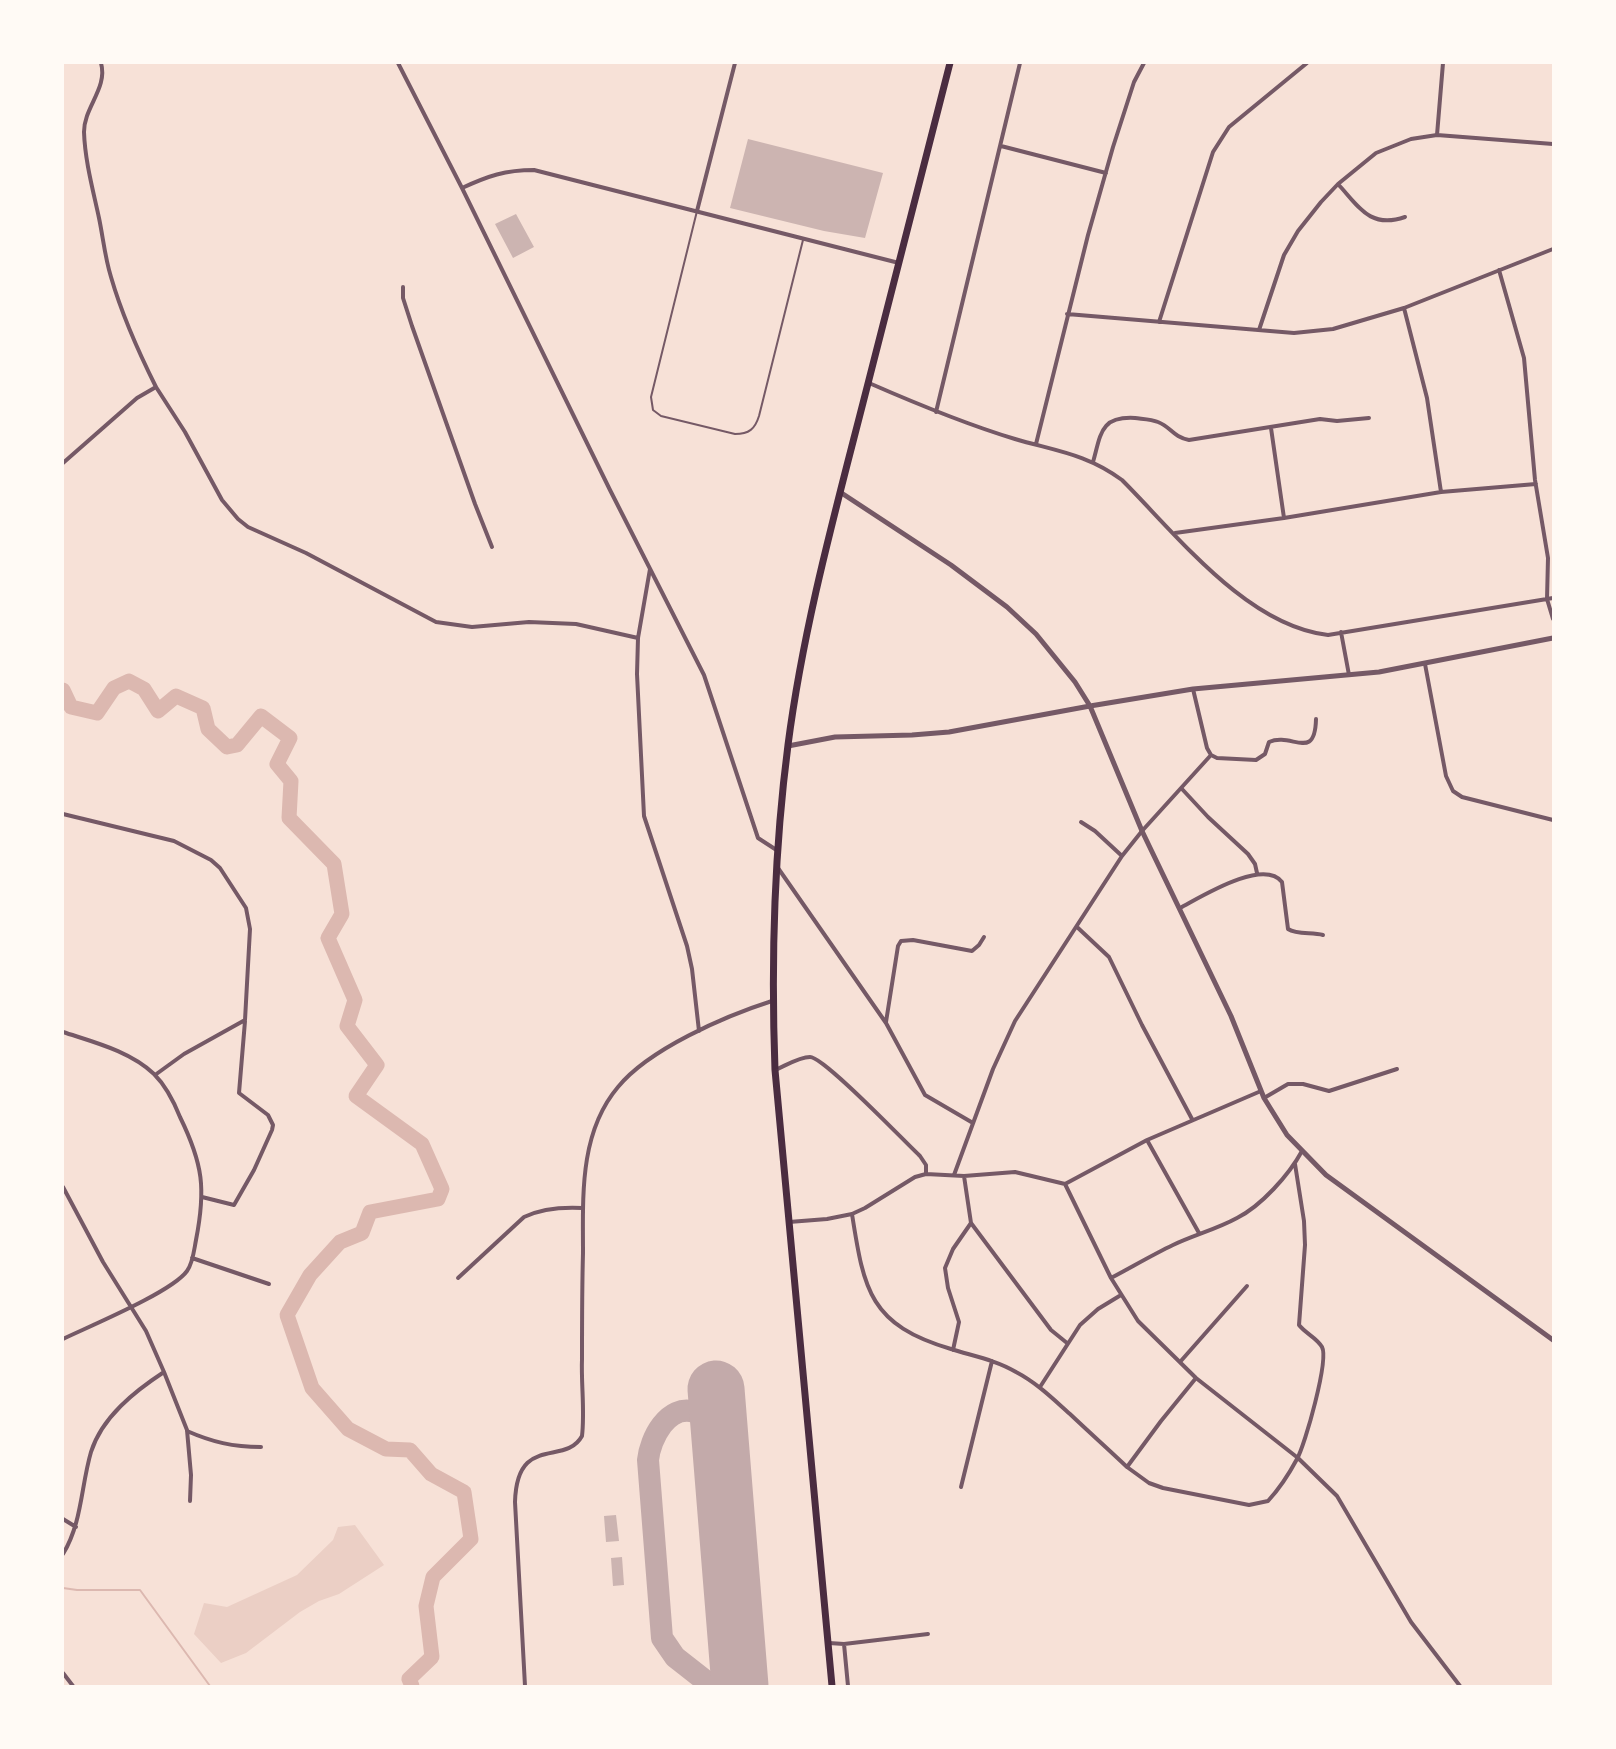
<!DOCTYPE html>
<style>
body{margin:0}
#map{position:relative;width:1616px;height:1749px;overflow:hidden;background:#f7e1d7;font-family:Lato,sans-serif}
canvas{display:block}
.frame{position:absolute;inset:0;border:64px solid #fffaf5;pointer-events:none}
</style>
<div id="map">
<canvas width="1616" height="1749"></canvas>
<div class="frame"></div>
</div>
<script>
const g = document.querySelector('canvas').getContext('2d');
g.lineJoin = 'round';
function paint(path, color) { g.fillStyle = color; g.fill(path, 'evenodd'); }
function trace(path, color, width, dash) { g.strokeStyle = color; g.lineWidth = width; g.lineCap = dash ? 'butt' : 'round'; g.setLineDash(dash || []); g.stroke(path); }
paint(new Path2D(`
 M355,1525l29,40 -45,29 -20,7 -19,11 -54,41 -25,10 -27,-29 10,-31 23,4 70,-32 36,-35 5,-13z`), '#ebcfc5');
trace(new Path2D(`
 M63,1588l14,2h63l70,96`), '#dcb8b0', 2);
trace(new Path2D(`
 M63,690l8,17 26,6 17,-25 15,-7 15,8 14,22 18,-15 27,12 5,21 19,18 10,-2 24,-29 29,22 -13,26 14,17 -2,37 45,46 8,50 -14,24 27,62 -8,26 30,39 -21,31 66,48 20,45 -4,10 -68,13 -8,21 -22,9 -30,33 -23,40 25,73 36,41 38,20 24,1 21,24 33,18 7,47 -38,38 -7,29 6,51 -23,22 3,7`), '#dcb8b0', 15);
trace(new Path2D(`
 M712,1686l-37,-29 -13,-19 -14,-178c2,-21 20,-57 47,-48 10,3 18,14 24,22
 M718,1686l10,-6 10,-19`), '#c3aaaa', 22);
trace(new Path2D(`
 M716,1389l24,297`), '#c3aaaa', 57);
paint(new Path2D(`
 M748,139l135,34 -18,65 -41,-7 -94,-23z
 M516,214l18,33 -21,11 -18,-34z
 M616,1515l3,26 -13,1 -2,-26z
 M622,1557l2,28 -11,1 -2,-28z`), '#ccb4b1');
trace(new Path2D(`
 M697,211l-46,186 2,13 8,6 74,18c14,0 20,-5 24,-18l44,-176`), '#755966', 2);
trace(new Path2D(`
 M101,63c7,25 -17,44 -17,69 1,29 9,58 15,86 4,19 6,40 12,59 11,38 27,74 45,110
 M398,63l64,125 148,302 94,185 54,163 20,13
 M1437,135l6,-72
 M1001,146l105,27
 M1338,184c21,23 32,45 67,33
 M462,188c26,-12 43,-18 72,-18l365,93
 M697,211l38,-148
 M1499,270l25,88 11,122 13,78 -1,41 6,20
 M403,287v11l9,28 63,178 17,43
 M1404,308l23,90 14,94
 M1067,314l227,19 39,-4 71,-21 149,-59
 M1159,322l54,-170 16,-25 78,-64
 M1259,330l25,-75 14,-24 23,-29 17,-18 38,-31 35,-14 26,-4 116,9
 M869,383c48,21 96,41 146,56 41,12 72,15 107,41 55,55 125,146 206,155l225,-37
 M936,412l84,-349
 M1271,428l13,90
 M1036,444l52,-209 25,-88 21,-65 10,-19
 M1093,462c8,-28 7,-46 42,-44 7,1 16,1 23,4 13,5 15,15 31,18l131,-21 17,2 32,-3
 M63,463l74,-65 19,-11 29,45 37,68 16,19 10,8 58,26 130,69 36,5 57,-5 47,2 62,14
 M1175,533l109,-15 157,-26 95,-8
 M650,569l-12,69 -1,36 7,142 43,130 5,23 7,62
 M1341,632l8,43
 M1425,664l21,112 7,15 9,6 91,23
 M1193,689l14,59 4,7 6,3 39,2 9,-6 4,-12c23,-10 46,20 47,-23
 M1182,789l26,28 40,37 7,10 2,9
 M63,814l111,27 37,19 9,8 26,40 4,21 -5,91 -61,34 -29,21
 M1081,822l14,9 27,25
 M778,868l108,155 39,72 48,28
 M1180,908c21,-11 83,-50 102,-26l6,47c9,6 24,3 35,6
 M1077,927l32,30 33,68 50,94
 M886,1022l12,-76 3,-5 12,-1 59,11 7,-6 5,-8
 M63,1032c30,10 67,19 91,42 11,11 20,28 26,43 23,47 26,72 16,123 -2,10 -3,23 -9,31 -15,21 -97,55 -124,68
 M775,1070c10,-4 24,-13 35,-13 14,0 94,84 110,99l6,9v9
 M1264,1098l24,-14h15l26,7 68,-22
 M1147,1140l52,93
 M954,1175l39,-106 22,-48 107,-165 20,-25 69,-76
 M964,1176l7,47 80,107 16,13
 M1065,1184l82,-44 114,-49
 M63,1187l40,75 43,69 18,41 23,58 4,45 -1,26
 M202,1197l32,8 20,-35 18,-40 1,-5 -5,-10 -29,-22 6,-72
 M852,1214c12,77 18,111 99,135 22,7 45,11 65,23 21,11 37,27 54,42 19,18 38,35 57,53l34,-46 35,-43
 M789,1222l38,-3 25,-5 13,-6 50,-31 11,-3 38,2 51,-4 50,12 46,94 27,43 58,57 102,80 39,38 74,126 49,64
 M192,1258l77,26
 M458,1278l66,-61c19,-9 38,-10 58,-9
 M1111,1278c21,-11 41,-23 62,-33 21,-10 44,-16 64,-27 24,-12 52,-43 65,-67
 M953,1350l6,-28 -11,-34 -3,-20 8,-19 18,-26
 M1180,1362l67,-76
 M1040,1387l40,-62 18,-16 23,-14
 M187,1431c25,11 46,16 74,16
 M1127,1467l22,16 14,5 86,17 19,-4c11,-12 21,-27 29,-42 8,-14 32,-99 25,-112 -5,-9 -17,-14 -23,-22l6,-80 -1,-24 -9,-57
 M961,1487l31,-126
 M63,1519l13,8
 M63,1554c19,-31 18,-68 28,-102 11,-35 44,-61 73,-80
 M829,1643l15,1 4,42
 M844,1644l84,-10
 M63,1673l10,13
 M525,1686l-10,-184c2,-69 50,-35 67,-66 3,-25 -1,-52 0,-77 0,-36 0,-71 1,-106 0,-56 -4,-120 35,-166 31,-38 107,-71 154,-86`), '#755966', 4);
trace(new Path2D(`
 M840,492l111,73 56,42 29,27 39,48 15,24 52,125 89,185 33,82 23,37 39,40 227,165
 M788,746l47,-9 77,-2 37,-3 141,-26 103,-17 186,-17 174,-34`), '#755966', 5);
trace(new Path2D(`
 M832,1686l-57,-616c-4,-108 -1,-217 13,-325 15,-116 46,-229 75,-342 29,-113 58,-227 87,-340`), '#4a2c40', 7);
</script>
